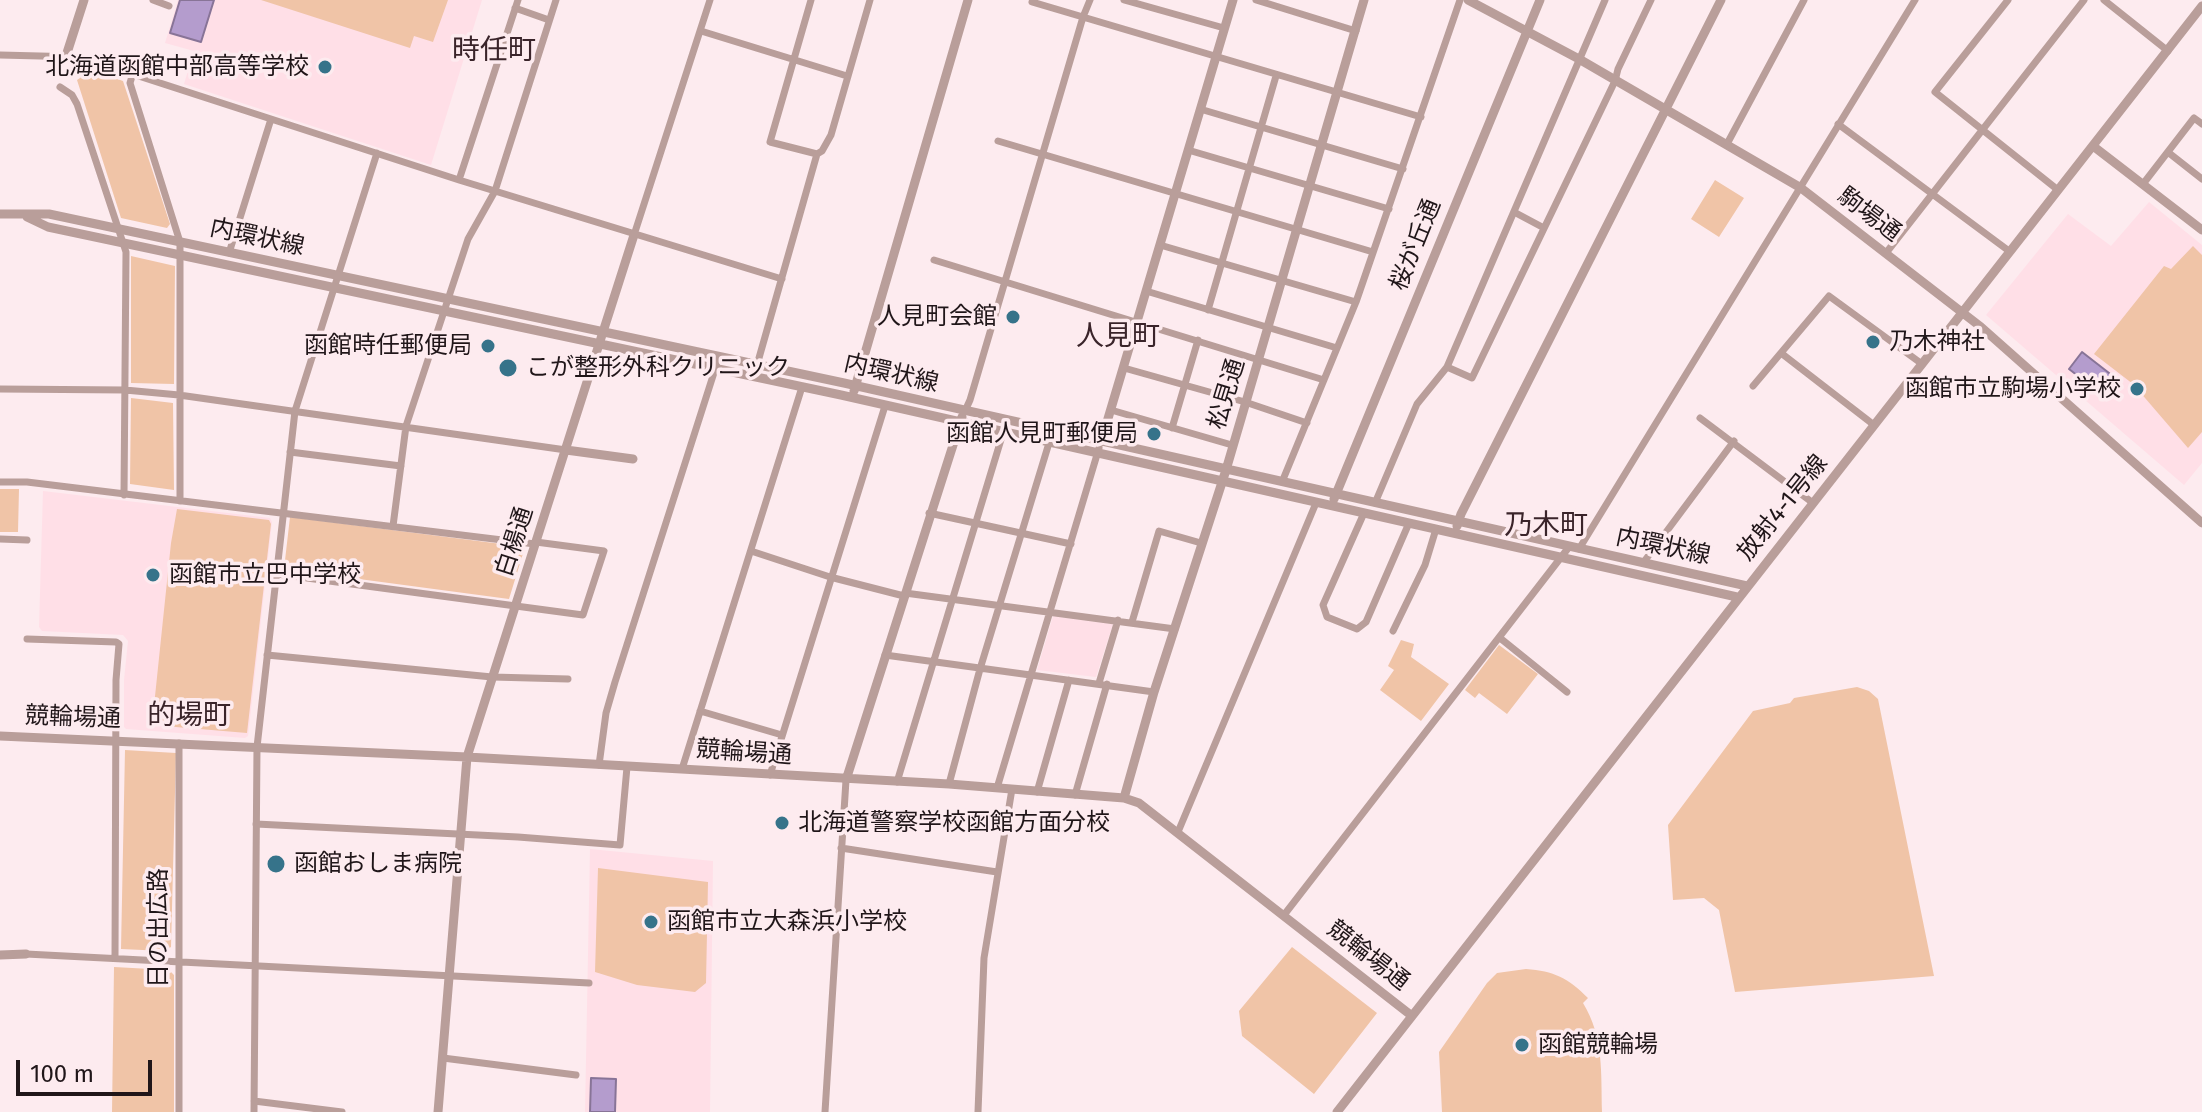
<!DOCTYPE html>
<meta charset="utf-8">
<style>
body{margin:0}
#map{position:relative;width:2202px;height:1112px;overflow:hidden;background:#fdebef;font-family:"Fira Sans",sans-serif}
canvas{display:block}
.scale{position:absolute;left:16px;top:1060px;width:136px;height:36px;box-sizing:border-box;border:4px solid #201619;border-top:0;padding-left:10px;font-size:24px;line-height:28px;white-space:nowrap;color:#201619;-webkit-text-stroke:6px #fdebef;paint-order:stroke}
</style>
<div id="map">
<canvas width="2202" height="1112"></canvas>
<div class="scale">100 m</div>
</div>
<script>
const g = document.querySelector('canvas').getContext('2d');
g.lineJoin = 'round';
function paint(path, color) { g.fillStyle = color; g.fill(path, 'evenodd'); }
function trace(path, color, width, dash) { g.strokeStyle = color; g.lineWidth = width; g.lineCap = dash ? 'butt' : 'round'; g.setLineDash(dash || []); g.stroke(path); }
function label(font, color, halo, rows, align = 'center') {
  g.font = font + ' "Fira Sans","Noto Sans JP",sans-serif'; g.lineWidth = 7; g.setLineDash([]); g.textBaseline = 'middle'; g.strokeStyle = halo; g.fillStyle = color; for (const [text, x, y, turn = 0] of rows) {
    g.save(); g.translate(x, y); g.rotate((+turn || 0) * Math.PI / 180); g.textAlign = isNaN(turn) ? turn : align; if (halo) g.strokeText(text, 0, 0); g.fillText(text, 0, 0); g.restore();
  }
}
paint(new Path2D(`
 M178,0h304l-51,165 -247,-81 10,-33 -29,-8z
 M2149,202l53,43v218l-18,22 -198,-170 82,-101 43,32z
 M43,491l227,27 2,4 -24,214 -3,2 -119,-9 -2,-2v-47l4,-39 -5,-6 -81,-4 -3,-4z
 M1053,616l60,8 -17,53 -59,-7z
 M590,849l123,12 -3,251h-125z`), '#ffdfe7');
paint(new Path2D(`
 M261,0h187l-15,42 -19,-6 -4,12z
 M92,70l31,11 47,143 -3,4 -46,-10 -44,-138z
 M1715,180l29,18 -25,39 -28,-18z
 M2193,246l9,9v177l-14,16 -55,-64 -39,-30 70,-88 7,3z
 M131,256l44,10 -1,118 -43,-1z
 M131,398l42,5 1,87 -44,-6z
 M0,489h19l-1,43h-18z
 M177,509l92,11 2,4 -24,209 -95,-8 19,-182z
 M290,517l235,30 -16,52 -225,-30z
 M1401,640l13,4 -3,13 38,27 -28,37 -41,-31 14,-20 -6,-4z
 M1499,645l39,29 -31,40 -28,-21 -4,5 -10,-8z
 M1857,687l12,4 9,8 56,277 -199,16 -16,-82 -15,-12 -31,2 -5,-75 85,-114 37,-8 4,-5z
 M125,750l51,3 -5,194 -7,4 -43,-2z
 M598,868l110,14 -2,101 -11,9 -58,-7 -42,-13z
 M1292,947l85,66 -63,81 -72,-58 -3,-25z
 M114,967l55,3 5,5v137h-62z
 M1526,969c28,2 42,9 62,29l-5,5c21,34 18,71 19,109h-160l-3,-60 48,-69 10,-10z`), '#f0c4a7');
const water = new Path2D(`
 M180,0h34l-13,42 -31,-9z
 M2082,352l36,28 -13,17 -36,-28z
 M591,1078l25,1 -1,33h-25z`);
paint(water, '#b49ccd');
trace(water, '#887497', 2);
trace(new Path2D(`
 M153,0l16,6
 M811,0l-41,142 47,12
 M1124,0l100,28
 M1256,0l100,31
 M2008,0l-73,92 123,98
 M2104,0l64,51
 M1032,2l389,115
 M515,8l34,12
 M701,31l146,45
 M0,55l80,2 379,123 323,99
 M133,73l-3,10 50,159v259
 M60,87l12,8 5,9 49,148 -2,243
 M1200,109l203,60
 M1838,124l171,127
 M998,141l375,111
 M1727,144l77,-144
 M1188,150l201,59
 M2169,153l33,26
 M459,180l59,-180
 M2143,184l51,-66 8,6
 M1514,212l30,16
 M634,235l76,-235
 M1160,245l196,57
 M229,253l42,-134
 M1886,253l198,-253
 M934,260l390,120
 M1146,291l191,57
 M1208,310l68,-234
 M1781,353l93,72
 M757,365l60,-211 5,-3 9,-16 39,-135
 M1447,367l25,11 143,-297 3,-12 33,-69
 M1124,368l121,34 62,21
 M1753,386l76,-90 93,68
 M0,389l125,1 54,5 387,55
 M1111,410l121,35
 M965,411l5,-11 113,-383 7,-17
 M1700,418l113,85
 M1172,428l26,-88
 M290,452l111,14
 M0,482h27l508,62
 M1282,482l74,-180 104,-302
 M1375,503l42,-99 30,-37 158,-367
 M929,513l142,31
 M1364,513l-41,92 4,12 30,12 9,-7 43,-99
 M393,526l13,-100 62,-187 27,-48 61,-191
 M0,539l27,1
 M1579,549l336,-549
 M751,551l79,26 74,19
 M1643,563l91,-122
 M277,574l306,41 21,-64 -68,-9
 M905,593l270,36
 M1132,622l27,-91 42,12
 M1393,631l32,-66 11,-36
 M1500,638l67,54
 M27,639l89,3 3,2 -3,36 -1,278
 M267,655l225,22 76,2
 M885,655l269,37
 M1099,683l19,-63
 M700,711l82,24
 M179,743v369
 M599,765l7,-52 9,-31 104,-325
 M682,769l120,-382
 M770,775l115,-369
 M897,782l106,-349
 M949,784l31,-115 69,-226
 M997,788l102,-340
 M1037,792l32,-112
 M1075,795l32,-111
 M256,824l262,13 102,8 7,-78
 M1178,832l138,-329
 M841,848l156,24
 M1284,915l285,-368
 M26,954l563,29
 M443,1058l133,17
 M254,1101l88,11
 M254,1112l3,-365 38,-336 82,-258
 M825,1112l21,-332
 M978,1112l6,-154 28,-169`), '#b99e9a', 7);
trace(new Path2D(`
 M1468,0l111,59 222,129 180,139 221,196
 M66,56l18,-56
 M2093,146l109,84
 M0,214h49l795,169 903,203
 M27,217l21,10 793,168 896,202
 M854,391l114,-391
 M1101,442l132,-442
 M566,450l67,9
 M1334,499l206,-499
 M1457,526l4,-12 260,-514
 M0,736l467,21 482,27 175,14 15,5 273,213
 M846,780l116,-363
 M1124,798l30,-106 72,-222 138,-470
 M0,955l26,-1
 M438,1112l29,-355 167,-522
 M1337,1112l865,-1106`), '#b99e9a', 9);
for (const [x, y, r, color] of [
 [325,67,8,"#36738a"],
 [1013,317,8,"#36738a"],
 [1873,342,8,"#36738a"],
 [488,346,8,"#36738a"],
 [508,368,10,"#36738a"],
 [2137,389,8,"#36738a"],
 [1154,434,8,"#36738a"],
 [153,575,8,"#36738a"],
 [782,823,8,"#36738a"],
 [276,864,10,"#36738a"],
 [651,922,8,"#36738a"],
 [1522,1045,8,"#36738a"]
]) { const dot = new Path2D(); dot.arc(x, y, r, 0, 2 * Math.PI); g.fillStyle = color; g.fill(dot); trace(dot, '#fdebef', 3); }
label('24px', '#201619', '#fdebef', [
 ["北海道函館中部高等学校",309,67,"right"],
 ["人見町会館",997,317,"right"],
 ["乃木神社",1889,342],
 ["函館時任郵便局",472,346,"right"],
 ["こが整形外科クリニック",526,368],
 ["函館市立駒場小学校",2121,389,"right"],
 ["函館人見町郵便局",1138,434,"right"],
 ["函館市立巴中学校",169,575],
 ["北海道警察学校函館方面分校",798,823],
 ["函館おしま病院",294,864],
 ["函館市立大森浜小学校",667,922],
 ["函館競輪場",1538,1045]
], 'left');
label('24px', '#201619', '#fdebef', [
 ["駒場通",1869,215,37],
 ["内環状線",257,238,12],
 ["桜が丘通",1416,245,-68],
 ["内環状線",891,374,13],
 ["松見通",1227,394,-73],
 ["放射4-1号線",1783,508,-51],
 ["白楊通",515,542,-72],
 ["内環状線",1663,547,12],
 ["競輪場通",73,718,2],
 ["競輪場通",744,753,4],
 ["日の出広路",159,928,-90],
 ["競輪場通",1368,956,38]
]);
label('28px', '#3a242a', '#fdebef', [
 ["時任町",494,51],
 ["人見町",1118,337],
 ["乃木町",1546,526],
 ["的場町",189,716]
]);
</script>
